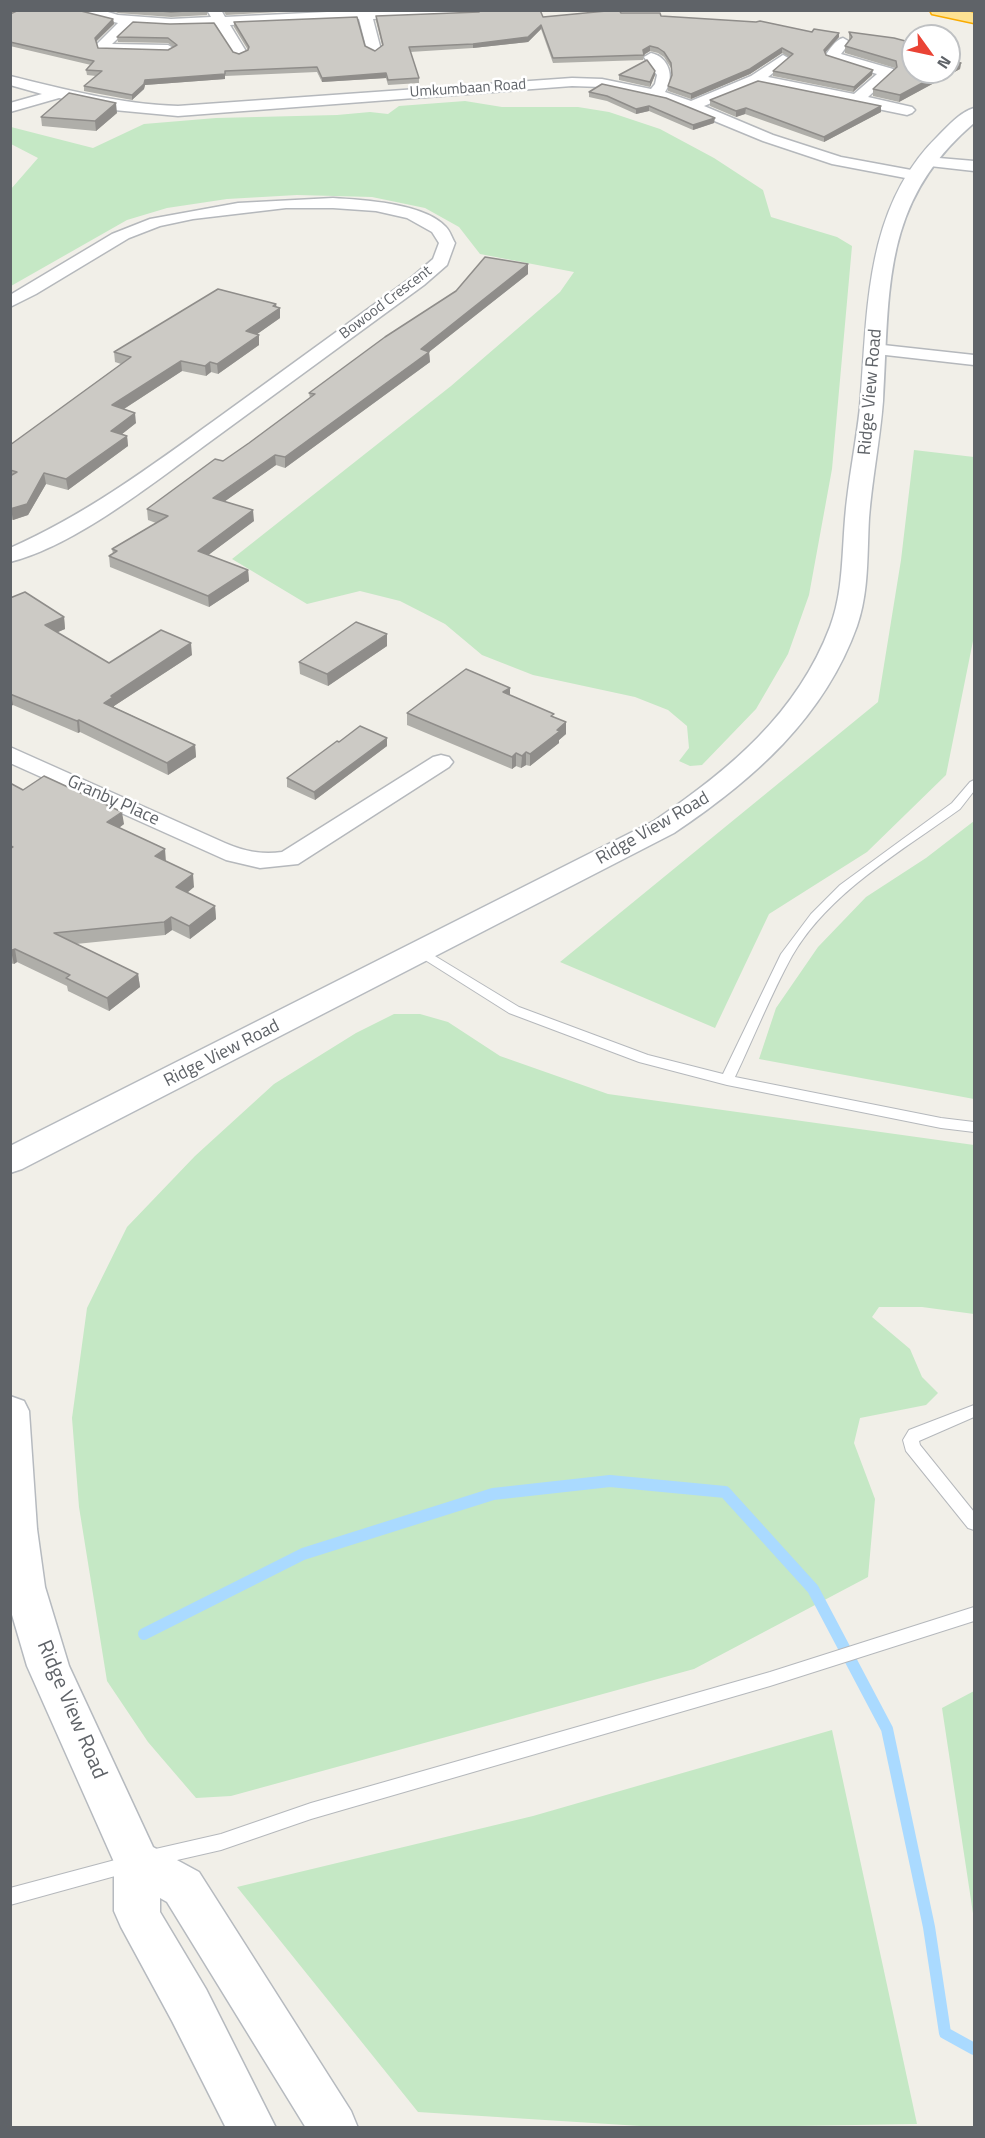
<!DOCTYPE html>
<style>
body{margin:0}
#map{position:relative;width:985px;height:2138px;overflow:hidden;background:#f1efe8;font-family:"Titillium Web",sans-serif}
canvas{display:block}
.frame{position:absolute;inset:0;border:12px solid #5f6368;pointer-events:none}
.north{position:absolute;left:901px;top:24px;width:60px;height:60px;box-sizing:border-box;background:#fff;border:2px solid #bfc1c3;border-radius:50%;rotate:123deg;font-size:16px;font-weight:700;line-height:24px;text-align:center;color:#5f6368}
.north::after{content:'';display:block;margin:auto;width:21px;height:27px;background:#ea4335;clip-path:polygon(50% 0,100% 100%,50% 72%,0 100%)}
</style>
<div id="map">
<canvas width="985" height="2138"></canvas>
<div class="frame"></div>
<div class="north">N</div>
</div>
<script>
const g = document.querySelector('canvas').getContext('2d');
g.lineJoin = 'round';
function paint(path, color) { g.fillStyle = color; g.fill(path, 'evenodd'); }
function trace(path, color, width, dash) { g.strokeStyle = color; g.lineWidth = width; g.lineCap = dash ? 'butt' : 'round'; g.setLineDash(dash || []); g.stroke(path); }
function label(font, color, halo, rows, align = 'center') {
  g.font = font + ' "Titillium Web",sans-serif'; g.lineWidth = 5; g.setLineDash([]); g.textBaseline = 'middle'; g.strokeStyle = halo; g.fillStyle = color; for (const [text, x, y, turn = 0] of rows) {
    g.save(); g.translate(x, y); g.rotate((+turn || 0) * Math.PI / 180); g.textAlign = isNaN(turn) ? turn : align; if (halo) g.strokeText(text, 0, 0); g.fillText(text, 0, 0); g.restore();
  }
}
paint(new Path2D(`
 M465,101l37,6h76l31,5 51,17 54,29 49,32 8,27 66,20 15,9 -20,223 -23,126 -21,59 -32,55 -54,56 -12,1 -11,-5 10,-13 -2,-22 -19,-16 -33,-13 -102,-22 -51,-20 -37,-31 -45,-23 -40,-10 -53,13 -75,-45 219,-173 109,-94 14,-20 -94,-18 -21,-27 -34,-19 -53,-11 -75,-2 -70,4 -60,9 -40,12 -116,66v-97l27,-31 -27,-14v-17l82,21 51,-24 72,-6 121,-3 33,-3 18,2 11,-8z
 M914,450l60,7v179l-28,139 -79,77 -98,62 -54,114 -155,-66 318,-260 23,-142z
 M974,821v278l-215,-40 17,-51 42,-61 48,-50 60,-39z
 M394,1014h26l28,8 52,34 108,38 366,51v169l-52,-7h-43l-7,10 38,32 12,28 16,16 -12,12 -66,13 -6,25 21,56 -7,78 -174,92 -463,127 -35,2 -48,-56 -41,-61 -28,-174 -7,-89 15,-110 40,-81 68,-71 79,-72 82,-51z
 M974,1691v229l-32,-212z
 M832,1730l85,394 -245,4 -254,-16 -181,-225 296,-71z`), '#c5e8c5');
trace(new Path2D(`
 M144,1634l159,-80 190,-60 117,-13 115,11 88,97 74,140 42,198 16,106 29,16`), '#aadaff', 12);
const lane = new Path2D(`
 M974,780v11l-14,18c-57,41 -132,84 -168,147 -21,38 -38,81 -57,121l206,41 33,4v10l-33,-4 -214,-43 -88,-23 -130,-49 -95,-60 6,-4 5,1 94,57 129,48 75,19 58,-120 30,-40 29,-29 112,-82 18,-21z
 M974,1405v12l-55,24 1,4 54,67v18l-6,-2 -62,-77 -3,-11 6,-10z
 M974,1607v14l-204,65 -459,133 -90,31 -70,16 -7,-2 -2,-6 2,-6 7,-2 70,-16 90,-31 459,-131z
 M130,1856l7,2 2,6 -2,6 -127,35v-17z`);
const street = new Path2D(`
 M76,10h25l17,5 53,4 40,-2 -4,-7h14l4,7 143,-7h118l-7,4 -106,5 8,31 -7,4 -7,-4 -8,-31 -129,6 17,28 -7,4 -5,-1 -19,-31 -45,2 -38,-3 -21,20 56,1 7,4 -7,4 -69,-2 -2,-7 21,-21 -40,-10z
 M843,38l7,4 -9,12 52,15 2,3 -27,25 44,10 3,3 -3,3 -5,2 -150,-31 -53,22 69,29 68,22 81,15 2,3 -2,3 -6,2 -84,-16 -69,-23 -97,-40 -64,-14 -30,-1 -394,30 -64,-6 -55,-12 -49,14v-9l32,-9 -32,-9v-9c57,14 110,28 168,30l394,-28 30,1 49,10 4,-5 2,-9 -13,-18 7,-4c18,4 24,24 14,39l26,9 60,-25 32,-21 7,4 -22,18 86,17 23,-20 -50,-15 -2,-3c5,-7 10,-16 18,-18z
 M927,157l47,4v10l-53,-6 -2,-3 2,-3z
 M333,198c30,2 91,5 113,29 4,4 6,11 9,16l-8,22 -23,20c-73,53 -146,107 -220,161 -52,38 -130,100 -194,116v-14c75,-33 140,-81 205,-128 66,-48 131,-95 197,-143l21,-18 6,-16 -7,-11 -25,-14 -31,-7 -43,-3h-47l-93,11 -33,7 -31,12 -93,56 -26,13v-12l102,-61 38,-15 88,-16z
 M874,344l100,11v10l-106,-12 -3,-4 3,-4z
 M10,747l215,96c19,8 36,12 57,9l151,-95 8,-2 8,2 4,5 -4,5 -151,97 -38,4 -34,-8 -216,-97z`);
const secondary = new Path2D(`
 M974,108v15c-93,79 -84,166 -91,278 -3,39 -11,78 -14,117 -2,36 0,74 -12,108 -33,92 -104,154 -183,207l-652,336 -12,4v-27l644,-325c75,-51 143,-107 176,-194 13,-34 12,-72 15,-108 3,-38 11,-75 15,-112 8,-96 4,-199 78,-271 10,-10 22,-24 36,-28z
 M10,1396l14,5 5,10 8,118 8,58 24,79 84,181 46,25 152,239 7,17h-52l-139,-226 -7,-4v14l46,77 70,139h-50l-54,-107 -51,-94 -7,-16v-49l-87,-196 -17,-58z`);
const highway = new Path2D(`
 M930,10h33l11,3v10l-42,-9z`);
trace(lane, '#b5b8bc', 2);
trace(street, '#b5b8bc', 3);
trace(secondary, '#b6babf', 3);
trace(highway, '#f9ab00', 3);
paint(lane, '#fff');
paint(street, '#fff');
paint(secondary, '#fff');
paint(highway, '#fde293');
paint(new Path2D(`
 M111,10h96v5l-36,2 -53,-4z
 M223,10h89l-86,5z
 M621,13l40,3 151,16 27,1v4l-14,16 1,2 46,20 -19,17 -80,-16v-5l16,-14 -7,-4 -32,21 -59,25 -23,-8v-5l4,-9 -1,-9 -7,-11 -6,-4 -8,-2 -6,4 -1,5 -90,3 -12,-34 -13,13 -55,6 -63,4 9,26v5l-31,2 -2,-7 -64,4 -5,-10 -92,4v3l-80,6 -1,4 -12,11 -48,-9v-5l12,-10 -9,-1 -1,-5 5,-5 -81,-19v-32l103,5 1,5 -18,18 2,6 70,2 5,-3 -5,-4 -50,-1 -1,-5 16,-15 106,32 9,-4 -14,-23v-5l131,24 10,5 7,-6 -6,-24v-5l167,1z
 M849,32l64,40 48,-9 -1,6 -61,33 -26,-6v-7l22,-20v-1l-50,-15v-7l5,-6 -1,-1z
 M619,75h36l-5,12 -31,-7z
 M602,84l112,39 -21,7 -44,-19 -13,3 -29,-13 -18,-4v-5z
 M710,100l171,6v6l-57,30 -79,-28 -9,3 -26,-11z
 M117,113l-21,18 -54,-5 -1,-9z
 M528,264v10l-99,78 1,10 -145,106 -9,-3 -51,36 29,20 -46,34 40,15 1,11 -40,26 -99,-40 -1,-11 4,-2 -1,-5 44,-26 -8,-3 -1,-11 76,-48 26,-18 61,-45 -1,-5z
 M276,304l4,14 -23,16 2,1v10l-41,29 -7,-2 -5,4 -24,-5 -58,38 12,14 -14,11 5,2 1,10 -60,44 -22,-6 -18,31 -15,5 -3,-1v-74l111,-81 -6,-2 -1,-10z
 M10,598l54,19 1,12 -8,3 52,31 83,-8 -78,51v1l81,38 1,12 -28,18 -88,-43 -2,1 -65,-28 -3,1z
 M387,634v12l-59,40 -28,-12 -1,-12z
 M510,688v7l44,22 12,5v12l-7,6v3l-29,23 -4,-1 -5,3 -5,-2 -4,3 -105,-44v-12z
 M387,738v8l-72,54 -28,-13v-9l52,-36z
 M10,783l13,7 101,34 -5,4 47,34 28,25 -7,6 28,13 1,13 -26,20 -18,-9 -7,5 -89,9 62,30 2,13 -31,24 -41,-20 -1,-5 -50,-24 -3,2 -4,-1z`), '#afaea9');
paint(new Path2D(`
 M113,19l1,5 -19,18v-4z
 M541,25v4l-13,13 -55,6v-4z
 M839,33v4l-16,18 1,-5z
 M650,46v5l-7,4v-5z
 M782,48v5l-32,21 -59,25v-5z
 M961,63l-1,6 -61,33 1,-7 43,-23h6v-3z
 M873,70l-1,5 -19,17 1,-5z
 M655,71v4l-5,12v-5z
 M386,73v5l-64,4v-4z
 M225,74v5l-80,6 -1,4 -12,11v-5l13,-15z
 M116,103l1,10 -21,18 -1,-10z
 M649,106v5l-13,3v-5z
 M881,106v6l-57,30v-5z
 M746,108l-1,6 -9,3v-6z
 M715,118l-1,5 -21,7v-5z
 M528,264v10l-99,78 1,10 -145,106v-11z
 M276,304v6l4,-2v10l-34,24v-11z
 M259,335v10l-41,29 -1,-10z
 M181,361l1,10 -69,45 -1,-11z
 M210,362l1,10 -5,4 -1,-10z
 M135,413l1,10 -24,19 -1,-11z
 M127,436l1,10 -60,44 -2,-11z
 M275,455l1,10 -62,44 -1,-11z
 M44,473l2,11 -18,31 -15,5 -2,-11z
 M253,510l1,11 -55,41 -1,-11z
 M248,570l1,11 -40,26 -1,-11z
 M64,617l1,12 -18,8 -2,-12z
 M387,634v12l-59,40 -1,-12z
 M191,643l1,12 -78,51v3l-10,-6 7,-7z
 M510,688v12l-7,-8z
 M11,693l2,12 -3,1v-12z
 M79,720l1,12 -2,1 -1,-12z
 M566,722v12l-7,6v3l-29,23v-12z
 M387,738v8l-72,54 -1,-8z
 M195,745l1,12 -28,18 -1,-12z
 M526,752v13l-5,3 1,-12z
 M516,753v13l-4,3v-12z
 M122,812l2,12 -15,11 -2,-13z
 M165,849l1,13 -11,-6z
 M193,874l1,13 -16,13 -2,-13z
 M215,906l1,13 -26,20 -1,-13z
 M171,917l1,13 -7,5 -1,-13z
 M15,949l2,13 -3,2 -3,-13z
 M138,974l2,13 -31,24 -2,-13z`), '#8f8d8a');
const building = new Path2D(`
 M19,10h58l36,9 -18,19 3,10 70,2 9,-5 -9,-7 -51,-1 16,-15 37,2 44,-1 19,29 6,2 9,-4 1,-3 -15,-25 123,-5 8,29 10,5 8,-6 -7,-29 103,-4 2,-2h59l3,7 74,-7h2l2,3h39l1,3 95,6 4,-1 52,11 2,-3 25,4 -15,17 2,5 47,15 -19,17 -81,-16 20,-17 -11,-6 -32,21 -59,25 -23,-8 4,-11 -1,-12 -7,-11 -6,-4 -8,-2 -7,4 1,5 -91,3 -12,-33 -13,12 -55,7 -64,3 10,31 -31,2 -2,-7 -64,5 -5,-11 -92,4v3l-80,6 -1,4 -12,11 -48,-9 18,-15 -16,-1 8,-9 -84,-19v-28z
 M150,10h51l-30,2z
 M849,32l45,6 19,5v29h30l-43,23 -27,-6 24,-22 -1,-6 -51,-15 7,-9z
 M647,60l8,11 -5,11 -31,-7z
 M949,60l12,3 -12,6z
 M758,81l123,25 -57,31 -78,-29 -10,3 -26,-11z
 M602,84l64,14 49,20 -22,7 -44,-19 -13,3 -29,-13 -18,-4z
 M69,93l47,10 -21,18 -54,-4z
 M485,257l43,7 -107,85 8,3 -144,105 -10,-2 -62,43 40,12 -55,41 50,19 -40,26 -99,-40 8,-5 -5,-2 56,-33 -21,-7 68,-50 8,2 26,-18 66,-49 -6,-1 76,-56 71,-46z
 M218,289l58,15 -3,2 7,2 -34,23 13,4 -42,29 -7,-2 -5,4 -24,-5 -69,44 23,8 -24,18 16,5 -61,43 -22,-6 -17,31 -17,5v-33l7,-4 -7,-2v-25l121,-88 -17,-5z
 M25,592l39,25 -19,8 64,38 52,-33 30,13 -80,53 2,1 -9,6 91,42 -28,18 -88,-43 -2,1 -67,-27v-96z
 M356,622l31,12 -60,40 -28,-12z
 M466,669l44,19 -7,4 51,22 -3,2 15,6 -9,8 3,1 -30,23 -4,-2 -4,4 -6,-3 -4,4 -105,-44z
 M360,726l27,12 -73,54 -27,-14 50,-37 2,1z
 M44,776l78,36 -15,10 58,27 -10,7 38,18 -17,13 39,19 -26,20 -18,-9 -7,5 -110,11 84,41 -31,24 -41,-20 4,-3 -55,-26 -5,2v-102l3,-2 -3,-2v-62l13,7z`);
paint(building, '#cccac5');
trace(building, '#8f8d8a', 1.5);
label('15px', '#5f6368', '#fff', [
 ["Umkumbaan Road",468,89,-4],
 ["Bowood Crescent",386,303,-37]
]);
label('18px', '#5f6368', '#fff', [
 ["Ridge View Road",871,392,-85],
 ["Granby Place",113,801,24],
 ["Ridge View Road",653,829,-30],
 ["Ridge View Road",222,1054,-27]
]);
label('21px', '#5f6368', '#fff', [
 ["Ridge View Road",71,1710,67]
]);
</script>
